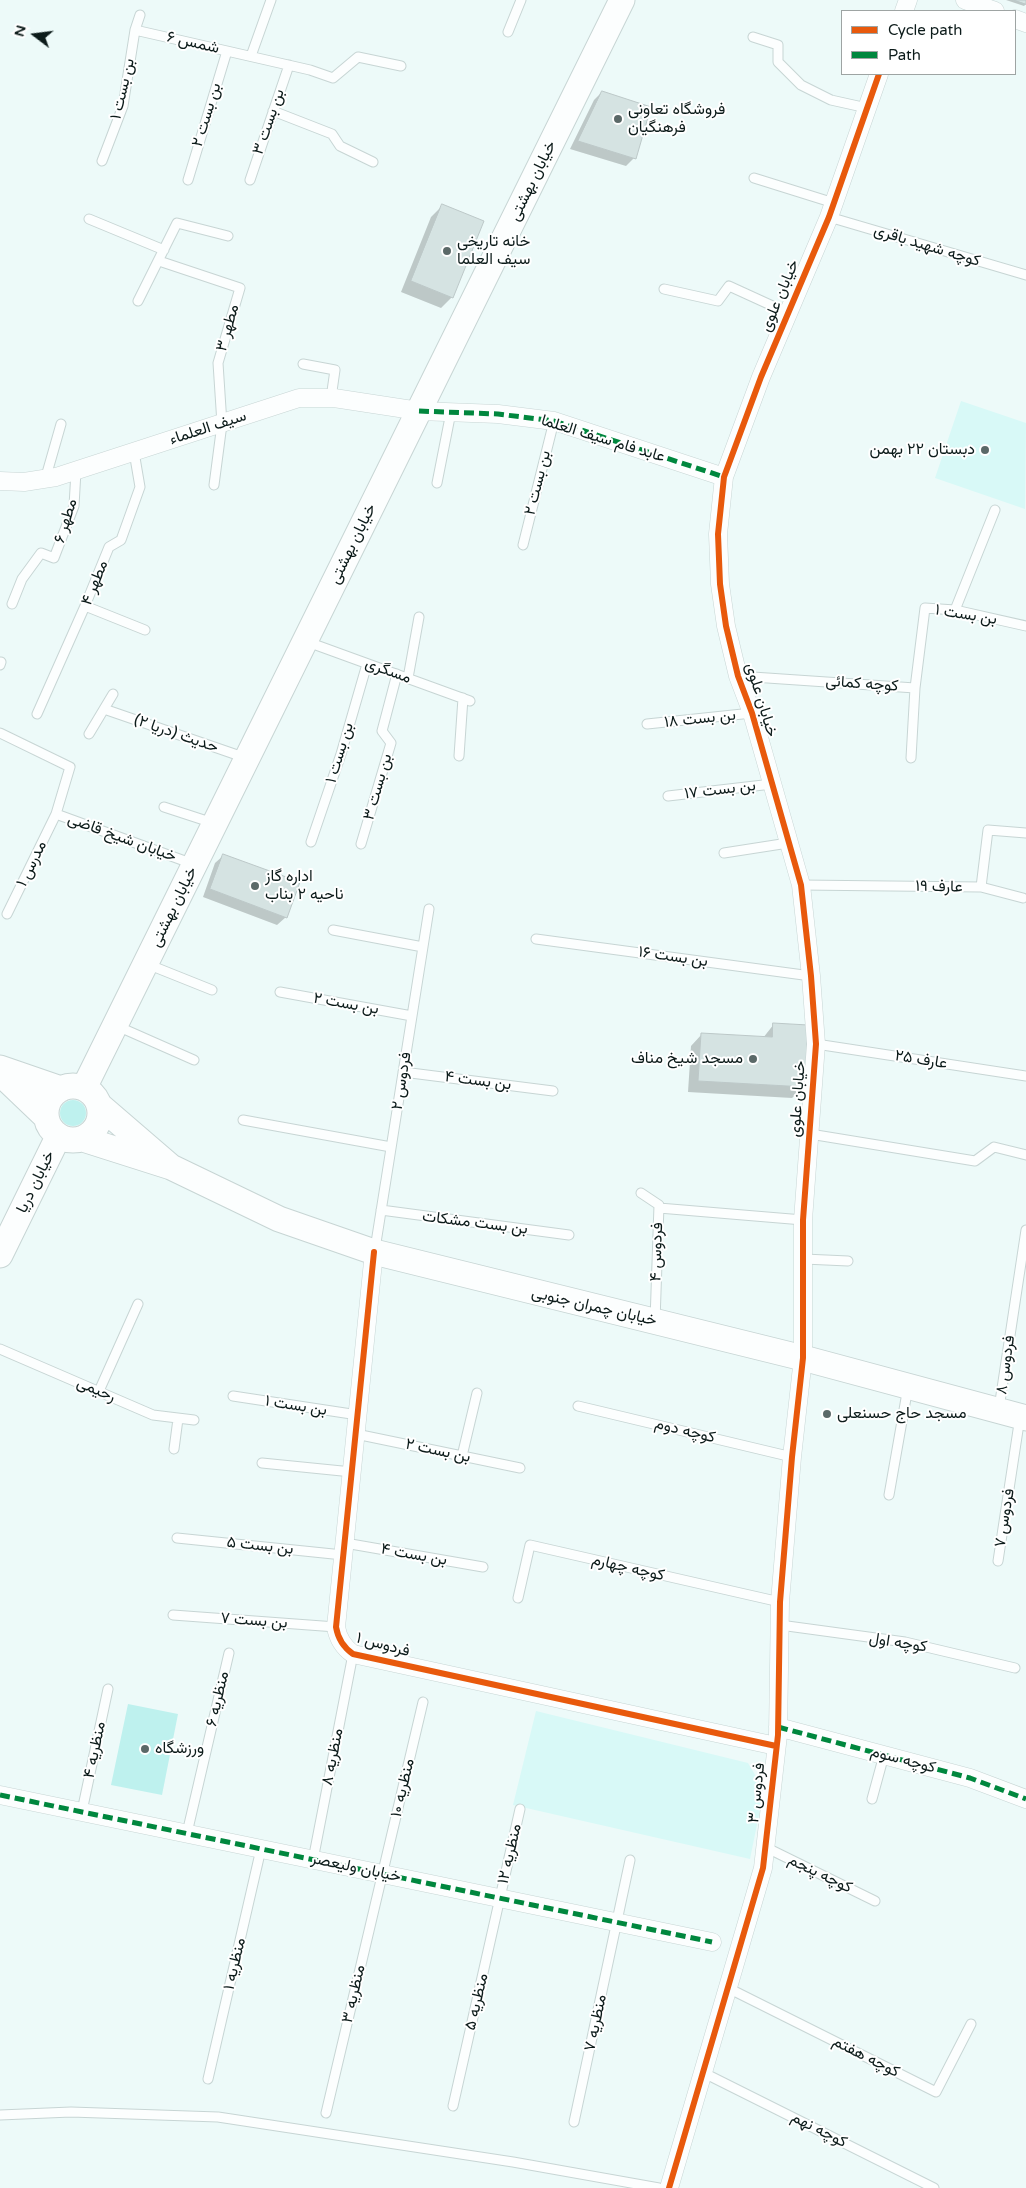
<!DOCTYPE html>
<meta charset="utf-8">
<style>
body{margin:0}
#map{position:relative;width:1026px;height:2188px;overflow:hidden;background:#edfaf9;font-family:"Varela Round",sans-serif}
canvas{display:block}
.legend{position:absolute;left:841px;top:10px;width:175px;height:65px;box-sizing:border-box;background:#fff;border:1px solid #9ea4a3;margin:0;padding:6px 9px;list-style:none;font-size:15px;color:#0c1b1a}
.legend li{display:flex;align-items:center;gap:10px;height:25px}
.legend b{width:25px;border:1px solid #9ea4a3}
.north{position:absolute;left:10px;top:10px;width:50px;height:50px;-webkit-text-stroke:4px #fff;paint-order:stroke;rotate:285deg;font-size:14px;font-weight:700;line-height:20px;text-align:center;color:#0c1b1a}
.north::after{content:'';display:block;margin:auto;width:18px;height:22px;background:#0c1b1a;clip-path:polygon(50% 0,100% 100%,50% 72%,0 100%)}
</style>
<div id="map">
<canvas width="1026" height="2188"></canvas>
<ul class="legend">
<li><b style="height:6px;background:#e8590c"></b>Cycle path</li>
<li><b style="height:6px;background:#00873e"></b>Path</li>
</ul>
<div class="north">N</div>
</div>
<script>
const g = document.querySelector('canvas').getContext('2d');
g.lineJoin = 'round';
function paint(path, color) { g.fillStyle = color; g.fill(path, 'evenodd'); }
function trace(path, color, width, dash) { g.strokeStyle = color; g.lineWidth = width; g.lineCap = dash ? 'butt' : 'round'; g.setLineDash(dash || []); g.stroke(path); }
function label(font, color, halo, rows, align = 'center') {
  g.font = font + ' "Varela Round",Vazirmatn,sans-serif'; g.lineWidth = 4; g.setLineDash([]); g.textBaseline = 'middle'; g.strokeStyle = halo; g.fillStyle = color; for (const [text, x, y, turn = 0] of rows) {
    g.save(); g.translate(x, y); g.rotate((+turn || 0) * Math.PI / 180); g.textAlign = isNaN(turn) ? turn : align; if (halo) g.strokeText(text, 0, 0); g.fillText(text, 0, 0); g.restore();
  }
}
paint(new Path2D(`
 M961,401l65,22 -1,86 -90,-31z
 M536,1711l212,52 16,27 -14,69 -237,-54z`), '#d8f9f7');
paint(new Path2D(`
 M60 1113a13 13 0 1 1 26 0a13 13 0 1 1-26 0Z
 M128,1704l50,10 -16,81 -51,-10z`), '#bef1ee');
paint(new Path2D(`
 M1006,0h20v4l-2,2z
 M602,92l32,66 -8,8 -56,-17 24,-49z
 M442,206l10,91 -11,11 -40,-16 30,-75z
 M224,855l62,62 -9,8 -74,-28 12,-34z
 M774,1024l29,63 -11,11 -104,-6 3,-46 11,-12 61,4z`), '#0003');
const building = new Path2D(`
 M1014,0h12v4z
 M602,91l49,16 -15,52 -58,-18z
 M442,204l42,17 -31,77 -42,-17z
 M223,854l77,28 -13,36 -77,-29z
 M773,1023l35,2 -3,62 -107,-6 3,-48 71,4z`);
paint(building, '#d5e3e2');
trace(building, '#bcc8c8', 1);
const lane = new Path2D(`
 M135,30l175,40 23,8 25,-21 43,9
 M508,32l13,-32
 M753,37l25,8v17l23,23 30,15 36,8
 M251,56l20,-56
 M273,111l59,23 8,12 33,16
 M102,161l21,-55 12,-76 5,-15
 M754,178l80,25
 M188,180l39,-129
 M250,180l39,-115
 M829,217l197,58
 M89,219l75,31
 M159,261l81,27 -22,75 4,61 -8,61
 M664,289l54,12 11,-15 59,27
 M138,301l39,-78 51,13
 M303,364l32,6 -4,28
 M45,480l16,-56
 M437,483l14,-71
 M523,545l31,-124
 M12,604l10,-25 19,-26 13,5 20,-52 2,-35
 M85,606l60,24
 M955,610l40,-100
 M305,641l165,60
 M0,665l1,-3
 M738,676l177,12 -4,70
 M408,678l11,-61
 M915,688l10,-80 30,2 71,16
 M104,709l142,49
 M37,714l48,-108 24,-59 12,-7 19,-53 -6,-35
 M647,724l105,-11
 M0,733l70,34 -14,47 137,50
 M89,734l24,-40
 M459,756l4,-58
 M668,796l104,-12
 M164,807l49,16
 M311,842l30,-88 26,-90
 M361,844l30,-101 -9,-12 15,-57
 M724,853l64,-10
 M801,885l180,2 42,11
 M981,887l7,-57 38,3
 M7,914l49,-100
 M333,930l90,17
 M536,939l275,37
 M147,964l65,26
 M280,992l132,24
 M117,1026l77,34
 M816,1044l210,32
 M403,1072l150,19
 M243,1120l148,27
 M810,1134l165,27 19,-14 32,8
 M641,1193l18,12 -4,116
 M659,1208l144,12
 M381,1210l188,25
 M375,1249l54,-340
 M804,1259l44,2
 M0,1349l153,66 41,5
 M99,1391l39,-87
 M233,1396l125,19
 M578,1406l214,51
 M999,1408l27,-178
 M356,1434l164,34
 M174,1449l4,-30
 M462,1456l15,-63
 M262,1463l90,9
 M889,1495l19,-108
 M177,1538l166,17
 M345,1543l138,24
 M998,1561l22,-144
 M518,1598l12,-53 250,57
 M173,1615l163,12
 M780,1625l125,17 110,26
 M872,1799l12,-44
 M82,1811l26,-122
 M187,1833l42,-180
 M765,1847l110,54
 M313,1860l40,-206
 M728,1988l208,104 35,-68
 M704,2073l230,115
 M208,2079l53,-230
 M453,2106l67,-297
 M326,2113l97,-411
 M0,2115l71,-3 147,5 295,45 146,26
 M574,2122l56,-262`);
const street = new Path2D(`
 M965,0l30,11
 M904,11l4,-11
 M1015,19l11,4
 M0,481l24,1 32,-5 243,-79h35l85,13 79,3 56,7 170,56
 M374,1252l-38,375c2,12 7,20 17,27l423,92
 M778,1727l192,51 56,21
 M0,1795l712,147
 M669,2188l94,-320 15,-133 2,-133 12,-145 11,-99v-138l13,-176 -5,-68 -10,-91 -49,-172 -14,-37 -12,-50 -6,-42 -2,-50 6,-57 37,-100 68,-160 50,-143`);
const secondary = new Path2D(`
 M0,1068l61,21
 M0,1073l45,43
 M46 1113a27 27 0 1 1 54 0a27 27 0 1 1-54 0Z
 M84,1088l538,-1088
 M83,1139l88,28 -72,-62
 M171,1167l108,52 95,33 429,106 223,60
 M0,1255l58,-118`);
trace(lane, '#c7d5d4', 11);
trace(street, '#c7d5d4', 19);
trace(secondary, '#c7d5d4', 27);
trace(lane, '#fcfefe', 9);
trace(street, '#fcfefe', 18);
trace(secondary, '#fcfefe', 25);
trace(new Path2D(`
 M419,411l79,3 56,7 170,56
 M778,1727l192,51 56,21
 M0,1795l712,147`), '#00873e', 5, [10, 5]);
trace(new Path2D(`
 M374,1252l-38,375c2,12 7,20 17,27l423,92
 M669,2188l94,-320 15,-133 2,-133 12,-145 11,-99v-138l13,-176 -5,-68 -10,-91 -49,-172 -14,-37 -12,-50 -6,-42 -2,-50 6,-57 37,-100 68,-160 50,-143`), '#e8590c', 6);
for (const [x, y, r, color] of [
 [618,119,5,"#5b6968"],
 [447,251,5,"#5b6968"],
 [985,450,5,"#5b6968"],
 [255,886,5,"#5b6968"],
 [753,1059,5,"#5b6968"],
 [827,1414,5,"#5b6968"],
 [145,1749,5,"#5b6968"]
]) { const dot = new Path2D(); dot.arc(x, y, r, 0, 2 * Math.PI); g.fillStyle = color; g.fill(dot); trace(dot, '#fff', 2); }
label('16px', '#0c1b1a', '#fff', [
 ["شمس ۶",193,43,13],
 ["بن بست ۱",123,89,-77],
 ["بن بست ۲",207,115,-73],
 ["بن بست ۳",269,122,-71],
 ["خیابان بهشتی",533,181,-64],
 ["کوچه شهید باقری",927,246,17],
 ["خیابان علوی",780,296,-67],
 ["مطهر ۳",228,328,-74],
 ["سیف العلماء",208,428,-18],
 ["عابد فام سیف العلما",603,439,17],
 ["بن بست ۲",538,483,-76],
 ["مطهر ۶",66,521,-73],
 ["خیابان بهشتی",353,544,-64],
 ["مطهر ۴",95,583,-68],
 ["بن بست ۱",966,615,9],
 ["مسگری",388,671,20],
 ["کوچه کمائی",862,684,4],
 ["خیابان علوی",761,700,73],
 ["بن بست ۱۸",700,719,-6],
 ["حدیث (دریا ۲)",176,734,19],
 ["بن بست ۱",340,753,-73],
 ["بن بست ۳",378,787,-74],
 ["بن بست ۱۷",720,790,-7],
 ["خیابان شیخ قاضی",122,838,20],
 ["مدرس ۱",32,864,-64],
 ["عارف ۱۹",939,887,1],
 ["خیابان بهشتی",174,907,-64],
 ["بن بست ۱۶",673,957,8],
 ["بن بست ۲",346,1004,10],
 ["عارف ۲۵",921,1060,9],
 ["فردوس ۲",402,1081,-81],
 ["بن بست ۴",478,1081,7],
 ["خیابان علوی",798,1099,-86],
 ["خیابان دریا",36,1182,-64],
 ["بن بست مشکات",475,1223,7],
 ["فردوس ۴",657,1252,-88],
 ["خیابان چمران جنوبی",594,1307,13],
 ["فردوس ۸",1006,1365,-82],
 ["رحیمی",96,1390,23],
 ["بن بست ۱",296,1406,9],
 ["کوچه دوم",685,1431,14],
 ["بن بست ۲",438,1451,12],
 ["فردوس ۷",1005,1518,-81],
 ["بن بست ۵",260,1546,6],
 ["بن بست ۴",414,1555,10],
 ["کوچه چهارم",628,1568,13],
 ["بن بست ۷",254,1621,4],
 ["کوچه اول",898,1643,9],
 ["فردوس ۱",383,1645,15],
 ["منظریه ۶",218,1699,-77],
 ["منظریه ۴",95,1750,-78],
 ["منظریه ۸",333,1757,-79],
 ["کوچه سوم",903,1760,15],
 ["منظریه ۱۰",403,1788,-77],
 ["فردوس ۳",757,1793,-84],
 ["منظریه ۱۲",510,1854,-77],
 ["خیابان ولیعصر",356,1868,12],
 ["کوچه پنجم",820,1874,26],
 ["منظریه ۱",235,1964,-77],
 ["منظریه ۳",354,1994,-77],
 ["منظریه ۵",477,2002,-77],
 ["منظریه ۷",596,2023,-78],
 ["کوچه هفتم",866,2057,27],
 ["کوچه نهم",819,2130,27]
]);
label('16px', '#0c1b1a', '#fff', [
 ["فروشگاه تعاونی",628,110],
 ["فرهنگیان",628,128],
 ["خانه تاریخی",457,242],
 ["سیف العلما",457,260],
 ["دبستان ۲۲ بهمن",975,450,"right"],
 ["اداره گاز",265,877],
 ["ناحیه ۲ بناب",265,895],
 ["مسجد شیخ مناف",743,1059,"right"],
 ["مسجد حاج حسنعلی",837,1414],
 ["ورزشگاه",155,1749]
], 'left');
</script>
